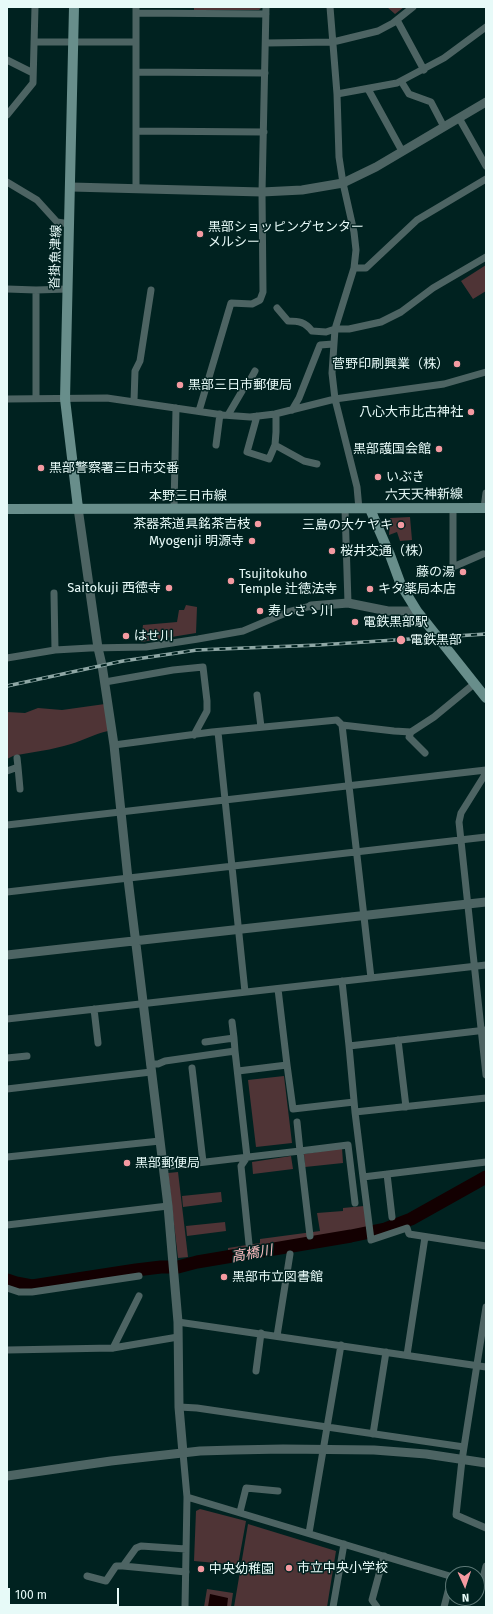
<!DOCTYPE html>
<meta charset="utf-8">
<style>
body{margin:0}
#map{position:relative;width:493px;height:1614px;overflow:hidden;background:#002220;font-family:"Fira Sans",sans-serif}
canvas{display:block}
.frame{position:absolute;inset:0;border:8px solid #e7faf8;pointer-events:none}
.north{position:absolute;left:445px;top:1566px;width:40px;height:40px;box-sizing:border-box;background:#002220;border:1px solid #5c7876;border-radius:50%;rotate:177deg;font-size:11px;font-weight:700;line-height:16px;text-align:center;color:#e7faf8}
.north::after{content:'';display:block;margin:auto;width:14px;height:18px;background:#f49aa1;clip-path:polygon(50% 0,100% 100%,50% 72%,0 100%)}
.scale{position:absolute;left:8px;top:1588px;width:111px;height:18px;box-sizing:border-box;border:2px solid #e7faf8;border-top:0;padding-left:5px;font-size:12px;line-height:14px;white-space:nowrap;color:#e7faf8;-webkit-text-stroke:3px #002220;paint-order:stroke}
</style>
<div id="map">
<canvas width="493" height="1614"></canvas>
<div class="frame"></div>
<div class="north">N</div>
<div class="scale">100 m</div>
</div>
<script>
const g = document.querySelector('canvas').getContext('2d');
g.lineJoin = 'round';
function paint(path, color) { g.fillStyle = color; g.fill(path, 'evenodd'); }
function trace(path, color, width, dash) { g.strokeStyle = color; g.lineWidth = width; g.lineCap = dash ? 'butt' : 'round'; g.setLineDash(dash || []); g.stroke(path); }
function label(font, color, halo, rows, align = 'center') {
  g.font = font + ' "Fira Sans","Noto Sans JP",sans-serif'; g.lineWidth = 3; g.setLineDash([]); g.textBaseline = 'middle'; g.strokeStyle = halo; g.fillStyle = color; for (const [text, x, y, turn = 0] of rows) {
    g.save(); g.translate(x, y); g.rotate((+turn || 0) * Math.PI / 180); g.textAlign = isNaN(turn) ? turn : align; if (halo) g.strokeText(text, 0, 0); g.fillText(text, 0, 0); g.restore();
  }
}
paint(new Path2D(`
 M194,7h68l-3,3h-65z
 M387,7h17l-9,7z
 M486,265v26l-13,8 -12,-18z
 M410,517l2,23 -12,1 -3,-9 -8,3 1,-17z
 M186,605l11,2 -1,26 -55,9 2,-17 34,-3 2,-12h5z
 M105,704l3,27c-14,3 -24,9 -37,13 -19,6 -39,8 -58,12l-6,3v-47l18,1 13,-5 24,2z
 M284,1076l8,67 -36,4 -8,-67z
 M342,1148l1,15 -38,4 -1,-13z
 M291,1156l2,13 -40,5 -1,-12z
 M178,1172l10,85 -10,1 -10,-85z
 M221,1192l1,10 -39,5 -1,-11z
 M364,1206l3,22 -139,24v-4l32,-5v-4l60,-8 -3,-18 26,-2v-3z
 M225,1222l1,9 -39,5 -1,-10z
 M200,1509l46,12 -8,44 -44,-4 2,-50z
 M248,1524l88,27 -9,56h-93z
 M207,1589l26,4 -2,14h-27z`), '#4f3436');
paint(new Path2D(`
 M210,1594l18,4 -1,9h-19z`), '#130001');
trace(new Path2D(`
 M7,1280l9,3 16,3 104,-16 25,-3h17l19,-5 154,-26 34,-7 26,-10 75,-42`), '#130001', 13);
trace(new Path2D(`
 M330,7l7,87 2,63 4,26 11,49 2,18 -2,18 -19,61 -3,44 3,26 22,88 2,22
 M136,13l130,1
 M397,20l27,50
 M34,42h102
 M266,43l67,-1 45,-11 15,-8 20,-16
 M7,60l26,13
 M136,72l129,1
 M401,81l8,13 22,8 13,25
 M368,89l34,62
 M337,94l60,-11 47,-25 42,-31
 M7,115l26,-32 2,-76
 M459,118l27,48
 M136,131l128,1
 M7,182l30,18 20,22 13,2
 M136,189v-182
 M354,268h12l51,-48 69,-41
 M7,289l29,1
 M277,308l11,13c11,0 17,1 24,10l14,1 9,-3h14l32,-7 20,-10 32,-24 53,-31
 M36,398v-108l32,-1
 M7,399l100,-1 116,17 27,2 25,-3 60,-15 109,-15 42,-12
 M134,401l1,-30 5,-10 11,-71
 M292,410l7,-12 21,-53 13,-1
 M199,411l32,-108 21,1 8,-4 3,-8 -1,-100 4,-185
 M276,414v18l-1,13 29,16 13,3
 M228,415l17,-29 4,-4 6,-11
 M257,416l-10,36 22,7 6,-14
 M216,445l4,-31
 M453,508v59l30,-13
 M484,508l2,-15
 M174,509l2,-101
 M345,509l3,94
 M54,593l1,57
 M7,658l48,-8 35,-2 56,-1 52,-8 45,-8 45,-19 23,-6
 M105,682l68,-12 30,-3 4,34v10l-13,24
 M257,695l4,32
 M342,725l29,253
 M218,732l27,260
 M114,745l98,-13 125,-12 5,5 52,6 17,1
 M425,753l-16,-16 2,-5 23,-15 40,-33
 M17,758l1,9
 M7,771l11,-4 2,22
 M486,773l-25,40 -2,9 27,253
 M7,825l479,-55
 M7,892l479,-55
 M342,981l7,65 137,-16
 M278,989l9,76
 M94,1009l4,34
 M7,1019l479,-54
 M232,1022l2,16
 M398,1040l8,67
 M205,1042l29,-4 1,13
 M349,1046l6,66 131,-14
 M7,1058l20,-2
 M150,1064h8l7,-3 70,-10 12,106 -6,9 8,78
 M192,1068l11,94
 M238,1071l49,-6 6,44 61,-7
 M7,1089l144,-17
 M355,1112l8,65 123,-15
 M297,1122l3,29 48,-6 7,58
 M7,1157l153,-16
 M163,1167l137,-16 10,85
 M387,1174l5,43
 M363,1177l8,63 36,-12 2,6 77,12
 M7,1225l161,-19
 M7,1288l12,4h13l107,-16
 M486,1307l-24,153 -6,55 30,13
 M178,1322l308,45
 M277,1336l13,-82
 M113,1348l26,-52
 M7,1350l106,-2 65,-11
 M407,1355l18,-118
 M256,1371l5,-38
 M179,1407l18,1 267,39
 M373,1434l13,-82
 M183,1453l4,44 -2,110
 M187,1497l266,80
 M240,1512l6,-24 32,3
 M309,1533l32,-188
 M186,1572l-63,-6 13,-18 5,-2 45,3
 M87,1576l19,5 10,-15h7
 M481,1586l5,-20
 M333,1607l11,-63
 M377,1607l-5,-7 12,-44
 M444,1607l8,-31`), '#4d6463', 7);
trace(new Path2D(`
 M71,187l191,5 40,-2 41,-7 33,-16 110,-65
 M78,508l20,140 4,17 12,80 14,134 40,327 10,116 1,85 4,46
 M311,606l37,-3 40,8h29
 M7,955l479,-53
 M7,1476l104,-15 89,-10 34,-1 49,-1 91,1 52,4 60,9`), '#4d6463', 9);
trace(new Path2D(`
 M74,7l-9,392 13,109
 M7,509l479,-1
 M370,509l20,46 11,30 16,26 69,87`), '#688e8b', 10);
const rail = new Path2D(`
 M7,686l116,-25 74,-11 122,-5 167,-11`);
trace(rail, '#8ea7a5', 3.5);
trace(rail, '#002220', 2, [6]);
for (const [x, y, r, color] of [
 [200,234,4,"#f49aa1"],
 [457,364,4,"#f49aa1"],
 [180,385,4,"#f49aa1"],
 [471,412,4,"#f49aa1"],
 [439,449,4,"#f49aa1"],
 [41,468,4,"#f49aa1"],
 [378,477,4,"#f49aa1"],
 [258,524,4,"#f49aa1"],
 [401,525,4,"#f49aa1"],
 [252,541,4,"#f49aa1"],
 [332,551,4,"#f49aa1"],
 [463,572,4,"#f49aa1"],
 [231,581,4,"#f49aa1"],
 [169,588,4,"#f49aa1"],
 [370,589,4,"#f49aa1"],
 [260,611,4,"#f49aa1"],
 [355,622,4,"#f49aa1"],
 [126,636,4,"#f49aa1"],
 [401,640,5,"#f49aa1"],
 [127,1163,4,"#f49aa1"],
 [224,1277,4,"#f49aa1"],
 [289,1568,4,"#f49aa1"],
 [201,1569,4,"#f49aa1"]
]) { const dot = new Path2D(); dot.arc(x, y, r, 0, 2 * Math.PI); g.fillStyle = color; g.fill(dot); trace(dot, '#002220', 1.5); }
label('13px', '#e7faf8', '#002220', [
 ["黒部ショッピングセンター",208,227],
 ["メルシー",208,242],
 ["菅野印刷興業（株）",449,364,"right"],
 ["黒部三日市郵便局",188,385],
 ["八心大市比古神社",463,412,"right"],
 ["黒部護国会館",431,449,"right"],
 ["黒部警察署三日市交番",49,468],
 ["いぶき",386,477],
 ["茶器茶道具銘茶吉枝",250,524,"right"],
 ["三島の大ケヤキ",393,525,"right"],
 ["Myogenji 明源寺",244,541,"right"],
 ["桜井交通（株）",340,551],
 ["藤の湯",455,572,"right"],
 ["Tsujitokuho",239,574],
 ["Temple 辻徳法寺",239,589],
 ["Saitokuji 西徳寺",161,588,"right"],
 ["キタ薬局本店",378,589],
 ["寿しさゝ川",268,611],
 ["電鉄黒部駅",363,622],
 ["はせ川",134,636],
 ["電鉄黒部",410,640],
 ["黒部郵便局",135,1163],
 ["黒部市立図書館",232,1277],
 ["市立中央小学校",297,1568],
 ["中央幼稚園",209,1569]
], 'left');
label('13px', '#e7faf8', '#002220', [
 ["沓掛魚津線",56,257,-88],
 ["六天天神新線",424,495,-1],
 ["本野三日市線",188,496]
]);
label('italic 14px', '#fdbec1', '#002220', [
 ["高橋川",252,1254,-10]
]);
</script>
